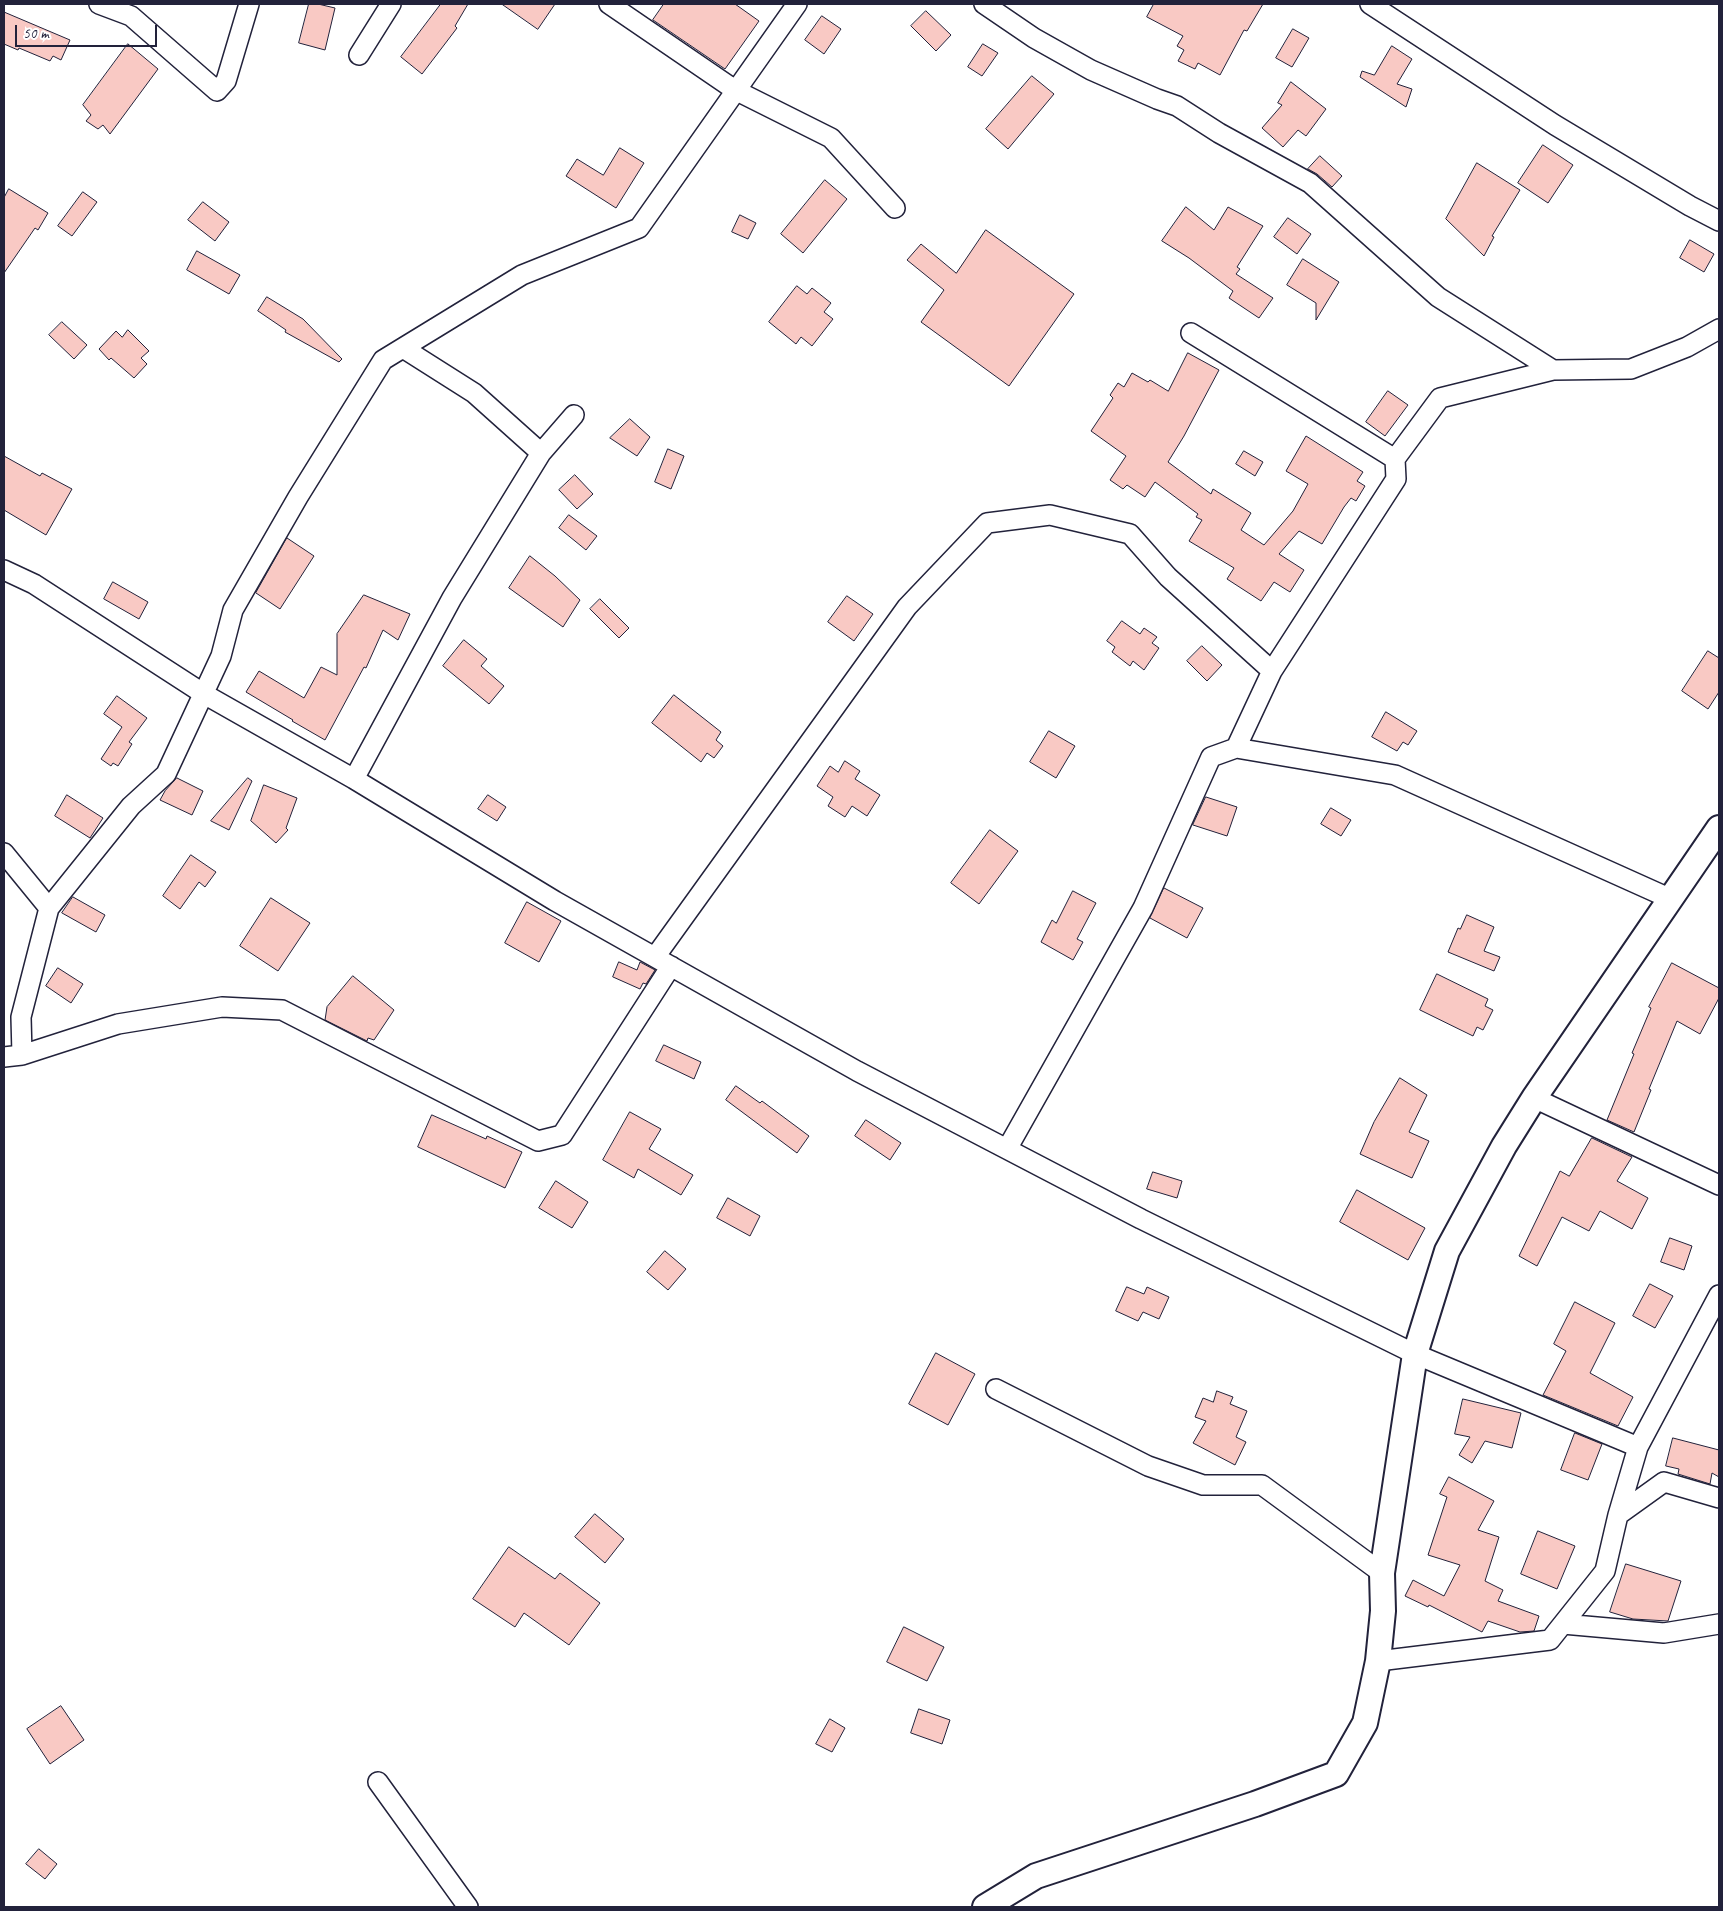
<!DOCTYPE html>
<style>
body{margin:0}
#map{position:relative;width:1723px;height:1911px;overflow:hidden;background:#fff;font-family:Caveat,sans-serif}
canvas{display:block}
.frame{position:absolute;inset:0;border:5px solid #22223b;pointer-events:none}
.scale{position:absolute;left:15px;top:25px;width:142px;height:22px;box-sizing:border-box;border:2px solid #22223b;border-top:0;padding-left:6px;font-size:15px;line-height:18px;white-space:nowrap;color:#22223b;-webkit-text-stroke:4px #fff;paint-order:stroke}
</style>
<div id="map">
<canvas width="1723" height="1911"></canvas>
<div class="frame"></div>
<div class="scale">50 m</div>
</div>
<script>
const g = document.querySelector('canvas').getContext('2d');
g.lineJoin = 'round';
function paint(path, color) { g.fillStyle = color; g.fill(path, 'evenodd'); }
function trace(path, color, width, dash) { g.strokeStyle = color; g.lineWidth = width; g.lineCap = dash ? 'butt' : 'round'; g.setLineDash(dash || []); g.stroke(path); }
const building = new Path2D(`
 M309,4h9l17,4 -10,42 -26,-7z
 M441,4h27l-13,22 2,2 -35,46 -21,-17z
 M502,4h53l-17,25z
 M664,4h71l24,17 -34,48 -72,-49z
 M1154,4h109l-16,27 -3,-1 -24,45 -22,-12 -3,6 -17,-8 6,-11 -7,-4 6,-10 -36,-19z
 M926,11l25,24 -15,16 -25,-25z
 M4,12l66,28 -9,20 -8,-4 -3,5 -31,-13 -1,2 -14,-6z
 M822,16l19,13 -17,25 -19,-14z
 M1293,29l16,9 -17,29 -16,-9z
 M128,44l30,25 -48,65 -7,-9 -5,4 -12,-8 5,-6 -8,-10z
 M983,44l15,9 -16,23 -14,-9z
 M1392,46l20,13 -15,25 15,5 -6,18 -46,-30 2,-6 12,4z
 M1032,76l22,18 -46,55 -22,-20z
 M1291,82l35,27 -20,27 -8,-6 -15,17 -21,-19 20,-23 -4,-2z
 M1543,145l30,20 -25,38 -30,-20z
 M620,148l24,15 -28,45 -50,-32 11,-17 26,16z
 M1320,156l22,20 -10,11 -15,-13 -9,-5z
 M1477,163l43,27 -28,46 2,1 -10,19 -38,-37z
 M825,180l22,19 -44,54 -22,-19z
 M9,189l39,24 -10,17 -3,-2 -31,45v-75z
 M83,192l14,10 -25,34 -14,-10z
 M203,202l26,20 -14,19 -27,-21z
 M1186,207l28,23 14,-23 35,19 -26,41 3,2 -4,5 37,24 -14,20 -30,-20 4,-7 -44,-33 -27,-17z
 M740,215l16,8 -8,16 -16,-7z
 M1288,218l23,16 -14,20 -23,-17z
 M986,230l88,64 -65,92 -88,-64 23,-32 -37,-30 14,-16 35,29z
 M1690,240l24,14 -10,18 -24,-14z
 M197,251l43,24 -11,19 -42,-24z
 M1303,259l36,23 -23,38v-17l-29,-18z
 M797,286l10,8 5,-6 19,15 -7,9 9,7 -21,27 -11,-9 -5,7 -27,-22z
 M267,297l36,22 39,40 -3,3 -54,-30 1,-2 -28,-19z
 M62,322l25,23 -13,14 -25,-24z
 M128,330l21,21 -8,7 6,6 -13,14 -23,-20 -2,2 -10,-11 17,-18 6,6z
 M1188,353l31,17 -35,66 -16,26 43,32 2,-5 38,24 -10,17 23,15 29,-34 15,-27 -22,-13 20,-35 57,36 -6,9 8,5 -9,15 -5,-3 -7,9 -22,37 -23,-13 -20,23 25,16 -14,22 -16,-10 -13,19 -34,-22 7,-11 -45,-27 13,-21 -6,-3 2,-3 -43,-32 -10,15 -18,-12 -4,4 -13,-9 16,-24 -35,-25 22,-33 -3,-3 8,-12 6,4 8,-14 16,9 2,-2 18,11z
 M1388,391l20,14 -23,31 -19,-14z
 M630,419l20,18 -13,19 -27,-18z
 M668,449l16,7 -13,33 -16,-7z
 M1244,451l19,11 -8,14 -19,-12z
 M4,456l36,20 2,-3 30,16 -26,46 -42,-25z
 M575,475l18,19 -16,15 -18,-19z
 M569,515l28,21 -11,14 -27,-22z
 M287,538l27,18 -34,53 -24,-16z
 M530,556l25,20 25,24 -17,27 -54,-39z
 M113,582l35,20 -9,17 -35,-20z
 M364,595l46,19 -12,26 -15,-10 -17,38 -2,-1 -39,73 -33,-19 1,-1 -47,-28 13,-21 45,27 17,-31 16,8v-41z
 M847,596l26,18 -19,27 -26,-19z
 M600,599l29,29 -10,10 -29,-29z
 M1122,621l18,13 4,-6 13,9 -5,6 7,5 -15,22 -11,-9 -3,5 -18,-14 3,-5 -8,-6z
 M464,640l23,19 -6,7 23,20 -15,18 -46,-38z
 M1202,646l20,19 -15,16 -20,-20z
 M1708,651l11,7v34l-11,17 -26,-18z
 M674,695l47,37 -5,8 7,6 -9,12 -7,-5 -6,9 -49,-39z
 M117,696l30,22 -18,24 3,2 -14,22 -5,-3 -2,3 -10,-7 21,-32 -18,-13z
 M1386,712l31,19 -9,14 -5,-3 -6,9 -25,-14z
 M1049,731l26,15 -19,32 -26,-16z
 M845,761l15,10 -5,8 25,16 -13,21 -15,-10 -7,11 -17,-11 5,-9 -16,-11 13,-20 8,6z
 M177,778l26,13 -11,24 -32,-15 5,-9z
 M248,778l4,3 -23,49 -18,-9z
 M264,785l33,13 -11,30 2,2 -12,13 -25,-22z
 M67,795l36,23 -13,20 -35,-22z
 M488,795l18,12 -9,14 -19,-12z
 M1206,797l31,10 -10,29 -34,-11z
 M1331,808l20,12 -10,16 -20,-12z
 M990,830l28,21 -39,53 -28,-21z
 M191,855l25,17 -11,15 -6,-5 -19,27 -17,-13z
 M1164,888l39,20 -16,30 -37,-20z
 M1073,891l23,12 -19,36 6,3 -10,18 -32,-18 11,-22 4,3z
 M73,897l32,18 -9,17 -34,-19z
 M271,898l39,25 -32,48 -38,-25z
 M527,902l34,19 -22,41 -34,-19z
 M1467,915l27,12 -10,24 16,6 -6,14 -46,-19 10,-24 2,1z
 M619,962l18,8 3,-8 15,8 -9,14 -3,-1 -3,6 -27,-12z
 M1672,963l47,25v10l-19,36 -23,-13 -28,68 2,1 -17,42 -27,-12 27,-66 -2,-1 19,-45 -2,-1z
 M58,968l25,16 -12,19 -25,-17z
 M1437,974l51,25 -3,7 8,4 -10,20 -6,-3 -4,9 -53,-26z
 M353,976l41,34 -20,30 -6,-2 -1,3 -42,-21 2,-13z
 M664,1045l37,17 -7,17 -38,-18z
 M1400,1078l27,17 -18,37 20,9 -17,37 -52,-24 14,-32z
 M736,1086l24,17 2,-2 47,35 -12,17 -71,-53z
 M630,1112l31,17 -12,20 44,26 -12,20 -43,-26 -4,9 -31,-18z
 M432,1115l54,24 1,-3 35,16 -17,36 -87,-41z
 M866,1120l35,23 -11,17 -35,-24z
 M1592,1138l40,19 -15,24 31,17 -16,31 -32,-18 -11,20 -27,-14 -25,49 -18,-10 41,-85 9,5z
 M1153,1172l29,9 -5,17 -30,-9z
 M556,1181l32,21 -16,26 -33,-20z
 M1357,1190l68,38 -17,32 -68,-38z
 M728,1198l32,18 -10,20 -33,-18z
 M1670,1238l22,8 -8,24 -23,-8z
 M665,1251l21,18 -18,21 -21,-18z
 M1650,1284l23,12 -18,32 -22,-12z
 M1127,1287l17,7 3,-7 22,10 -10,22 -16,-7 -5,9 -22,-10z
 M1575,1302l40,21 -25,50 43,24 -15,29 -75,-31 23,-44 -12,-7z
 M936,1353l39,21 -27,51 -39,-21z
 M1217,1391l16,6 -3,7 17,7 -11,26 10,5 -11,23 -42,-22 13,-22 -11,-4 8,-19 10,4z
 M1463,1399l58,14 -9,35 -27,-7 -13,22 -13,-8 11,-18 -15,-3z
 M1575,1433l27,11 -14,36 -27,-10z
 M1673,1438l46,12v27l-7,-4 -2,11 -32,-10 1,-5 -13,-3z
 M1449,1477l45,24 -16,29 21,7 -14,44 18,9 -5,11 41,15 -5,15 -14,1 -32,-11 -6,11 -53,-27 -1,2 -23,-11 8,-16 31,16 16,-31 -32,-10 19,-58 -7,-3z
 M595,1514l29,25 -19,24 -30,-26z
 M1538,1531l37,15 -18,43 -36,-15z
 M509,1547l46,32 5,-6 40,30 -31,42 -45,-32 -9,14 -42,-28z
 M1626,1564l55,17 -13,40 -35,-2 -23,-7z
 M904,1627l40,20 -17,34 -40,-19z
 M61,1706l23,34 -34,24 -23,-35z
 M919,1709l31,11 -8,24 -31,-11z
 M830,1719l15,9 -13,24 -16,-8z
 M39,1849l18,15 -12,15 -19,-15z`);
paint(building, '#f9c9c4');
trace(building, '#22223b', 1);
const minor = new Path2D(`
 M99,4l32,12 86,75 9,-10 23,-77
 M609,4l126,86 96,48 64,70
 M984,4l50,34 57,32 66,29 20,7 42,27 91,50 128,114 115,73
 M1370,4l185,121 135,81 29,15
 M359,55l32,-51
 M1191,333l204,126 45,-61 113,-28 78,-1 56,-22 32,-18
 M403,348l71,45 67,60
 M4,570l30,14 170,110 150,85 201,122 302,170 284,148 274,135 223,93
 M1236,748l159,27 276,124
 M354,779l98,-181 89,-145 33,-38
 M4,853l45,55
 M655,957l252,-350 80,-84 63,-8 80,19 38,43 104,94
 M22,1055l-1,-38 28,-109 82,-102 35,-32 55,-118 12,-46 65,-113 85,-137 139,-85 117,-47 158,-224
 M4,1057l18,-2 96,-31 104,-17 60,3 256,131 24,-6 109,-169
 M1534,1098l185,87
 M1007,1149l136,-241 68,-151 25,-9 36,-77 124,-192 -1,-20
 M996,1389l152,77 55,19h59l120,88
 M1618,1515l46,-33 55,16
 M1563,1624l101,9 55,-9
 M1378,1661l172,-21 55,-69 13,-56 20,-68 81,-152
 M378,1782l90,125`);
const tertiary = new Path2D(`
 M985,1907l51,-31 219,-72 81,-30 29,-51 13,-62 5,-50 -1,-38 33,-219 32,-103 57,-105 30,-48 185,-270`);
trace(minor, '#22223b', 22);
trace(tertiary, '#22223b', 28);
trace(minor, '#fff', 19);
trace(tertiary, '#fff', 24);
</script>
